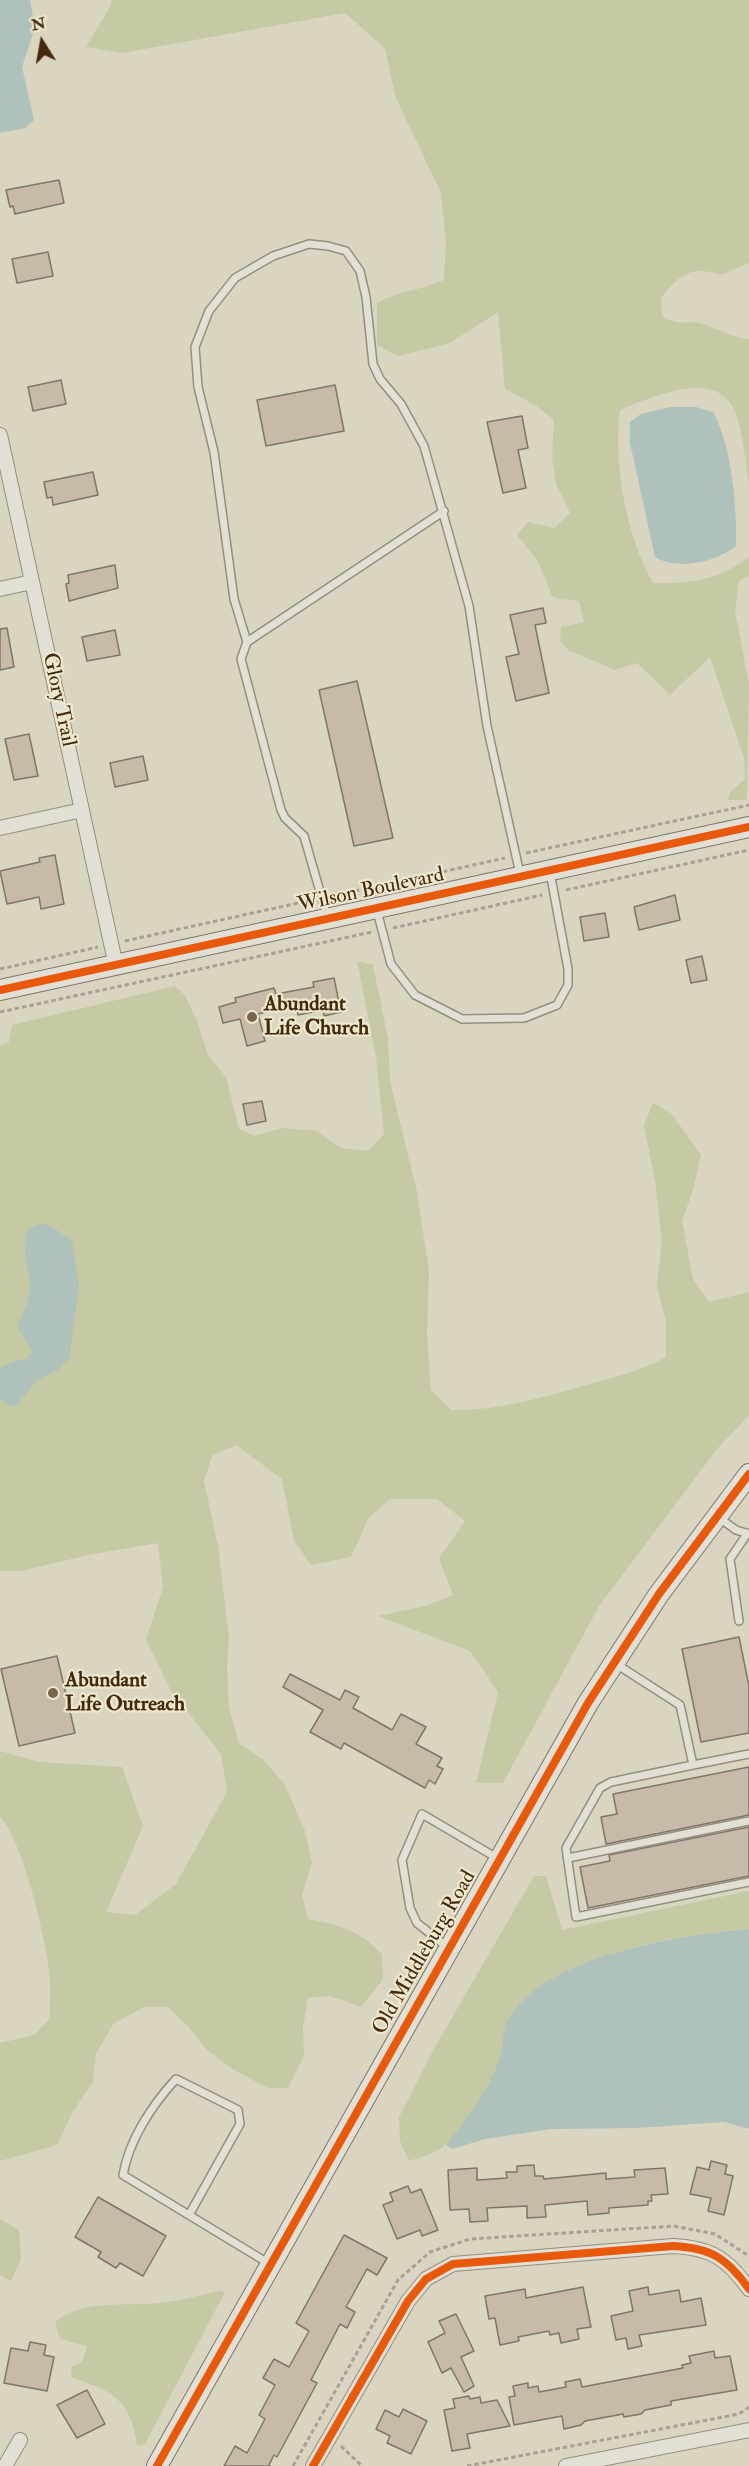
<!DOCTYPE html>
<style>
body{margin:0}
#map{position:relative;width:749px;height:2466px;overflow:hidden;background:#dad5c0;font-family:"IM FELL Double Pica",serif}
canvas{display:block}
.north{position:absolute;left:12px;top:12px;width:60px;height:60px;-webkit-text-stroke:4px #eee8cf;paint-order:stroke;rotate:349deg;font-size:16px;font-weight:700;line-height:24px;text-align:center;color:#44290c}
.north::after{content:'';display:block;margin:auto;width:21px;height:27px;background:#44290c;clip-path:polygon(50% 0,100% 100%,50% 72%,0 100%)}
</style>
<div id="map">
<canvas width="749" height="2466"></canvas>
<div class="north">N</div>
</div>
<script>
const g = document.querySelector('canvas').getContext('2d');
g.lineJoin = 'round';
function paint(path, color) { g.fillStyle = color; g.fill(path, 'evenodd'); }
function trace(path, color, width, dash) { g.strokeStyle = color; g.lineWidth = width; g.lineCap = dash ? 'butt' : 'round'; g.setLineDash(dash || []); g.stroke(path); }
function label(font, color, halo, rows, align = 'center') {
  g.font = font + ' "IM FELL Double Pica",serif'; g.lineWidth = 4.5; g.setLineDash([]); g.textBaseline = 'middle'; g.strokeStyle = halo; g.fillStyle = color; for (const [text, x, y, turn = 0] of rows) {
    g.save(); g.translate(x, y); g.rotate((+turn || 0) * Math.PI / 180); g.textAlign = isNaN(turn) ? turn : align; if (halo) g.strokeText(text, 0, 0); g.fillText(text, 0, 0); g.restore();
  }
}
paint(new Path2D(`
 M111,0h638v263l-28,12c-30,-10 -41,-1 -60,23l1,18c19,12 25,3 41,8 19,6 24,12 46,15v144c-4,-22 -6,-58 -17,-77 -20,-37 -85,-7 -112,4 -7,53 6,126 33,173 38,1 65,-3 96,-26v19l-10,5 -4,30 14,74 -2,115h-19l2,-8 15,-13 -1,-21 -34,-101 -40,38 -33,-32 -22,7 -47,-20 -8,-10 1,-13 23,-5 -5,-21 -19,-2 -8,-3 -14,-35 -21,-26 11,-13 26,6 16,-15 -14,-29 -4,-26 2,-38 -19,-15 -30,-16 -7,-77 -48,31 -52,13 -21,-11v-42c20,-12 45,-13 67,-23l2,-39 -5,-48 -46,-97 -10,-48 -40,-35 -223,40 -36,-6 25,-42z
 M357,961l16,4 15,74 2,42 27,111 12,79 -2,62 4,57 20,20c47,1 88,-12 132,-24 29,-9 57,-14 83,-29v-35l-9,-36 5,-45 -7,-60 -11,-56 9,-22 18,10 30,42 -8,35 -11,31 11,58 16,23 40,-10v124l-32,33 -118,157 -96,177h-27l22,-91 -28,-41 -92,-35 47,-10 28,-11 -14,-37 26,-37 -28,-22h-47l-21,18 -18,40 -40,8 -17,-25 -12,-61 -46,-34 -24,11 -8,25 14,65 11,91 -2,32 2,38 10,37 24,15 22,26 20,46 7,32 -10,32 6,24c33,6 50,11 74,35l1,25 -22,28 -31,-11 -22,2 -5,29 1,29 -16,32h-20l-34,-18 -28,-21 -19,-24 -19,-18h-24l-31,17 -17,30 -3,28 -21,31 -15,32 -57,16v-118l34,-8 16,-17c0,-16 1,-32 -1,-47 -3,-32 -27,-133 -49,-154v-66l39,11 83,5 21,59 -37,86 29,3 41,-31 51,-92 -6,-38 -50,-63 -25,-51 17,-53 -5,-44 -70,12 -67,16h-21v-525l9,-4 3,-17 163,-39 10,9 12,26 11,34 18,22 13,52 15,7 29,-8 33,3 25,17 27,3 16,-17 -8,-77z
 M534,1876h12l16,54 187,-39v38c-72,5 -198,26 -240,91 -7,10 -6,28 -10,40 -9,29 -30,64 -53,84 -9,9 -25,13 -37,17l-9,-20 -1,-24 36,-70z
 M0,2219l19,11 2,29 -10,22 -11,-6z
 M220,2291l5,1 -80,152 -8,2c-5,-45 -25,-56 -65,-68l-1,-11 11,-5 5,-16 -27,-7 -5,-17c29,-24 70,-15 105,-19 20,-2 40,-8 60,-12z`), '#c5c9a4');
paint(new Path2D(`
 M0,0h30l5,28 -13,39 12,53 -9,8 -25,5z
 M671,407h25l17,5c19,34 24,95 23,134 -20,16 -58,25 -81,11l-25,-114v-21l11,-8z
 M40,1224l8,1 24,15 7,46 -10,72 -10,11 -22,11 -21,26 -9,-1 -7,-7v-30l11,-6 16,-3 5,-7 -15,-27c6,-12 13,-26 13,-40 -1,-19 -10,-38 -2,-56z
 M749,1929v200l-25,-7 -86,6 -87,1 -66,10 -33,10 -6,-4c21,-26 42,-53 53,-85 4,-12 3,-28 9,-40 34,-64 175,-86 241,-91z`), '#aec1bb');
const building = new Path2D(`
 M59,180l5,23 -49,11 -2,-8 -3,1 -4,-17z
 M48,252l5,24 -36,7 -5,-24z
 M61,380l5,24 -33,7 -5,-24z
 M335,385l9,46 -78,15 -9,-46z
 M522,416l6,32 -10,2 8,38 -23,5 -16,-71z
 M93,472l5,23 -45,10 -1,-8 -5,1 -3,-16z
 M115,565l3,23 -49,13 -3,-17 3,-1 -1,-8z
 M543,608l3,15 -11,2 14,68 -33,8 -10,-44 13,-3 -9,-39z
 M7,628l7,39 -14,3v-41z
 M115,630l5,25 -33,6 -5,-24z
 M357,681l36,157 -39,8 -35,-156z
 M29,734l9,42 -24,4 -9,-41z
 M143,756l5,24 -33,7 -5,-24z
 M55,855l9,49 -23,5 -2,-12 -32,7 -7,-33 40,-9 -1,-4z
 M675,895l5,25 -41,10 -5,-23z
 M605,913l4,24 -25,4 -4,-24z
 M702,956l5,24 -16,3 -5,-23z
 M334,978l7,34 -17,4 -1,-6 -25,5 -2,-11 -38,10 7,27 -18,5 -7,-27 -17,4 -4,-16 17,-5 -1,-4 39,-10 2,6 38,-7 -1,-5z
 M262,1101l4,20 -19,4 -4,-21z
 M739,1637l10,49v47l-48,9 -19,-93z
 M57,1656l18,77 -56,13 -18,-77z
 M290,1674l50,26 5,-10 14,7 -6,11 39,22 9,-16 25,13 -10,17 26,14 -5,8 6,3 -8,15 -6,-4 -4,8 -81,-45 -3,6 -31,-17 13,-22 -40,-23z
 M749,1767v48l-143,29 -5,-27 16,-3 -4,-20z
 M749,1827v49l-161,32 -8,-41 30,-6 -1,-6z
 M711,2161l16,4 -2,9 8,2 -9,39 -16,-4 3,-13 -21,-4 7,-27 12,3z
 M534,2165l1,11h8l1,3 62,-6v6l29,-2 -1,-7 31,-2 3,26 -17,1 1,6h-4v4l-39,3v5l-21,2 -1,-14 -42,4 1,12 -19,1v-12l-40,2 1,13 -18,1 -1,-13 -19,1 -2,-40 29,-2v12l30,-2 -1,-6h11v-6z
 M408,2186l3,7 10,-4 17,41 -16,6 -2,-6 -23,9 -14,-34 10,-4 -3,-8z
 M98,2197l68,39 -23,40 -23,-13 -4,5 -18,-11 3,-5 -26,-15z
 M344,2235l43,23 -10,17 -10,-6 -21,38 9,5 -8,16 -7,-4 -29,56 6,3 -40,74 -3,-2 -5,10 1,1h-46l11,-20 12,7 18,-34 -6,-4 16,-30 -12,-7 11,-19 15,8 20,-36 -13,-8z
 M583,2287l8,40 -14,2 2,10 -18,4 -2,-10 -9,2 -1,-4 -31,6 1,4 -19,4 -5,-27 -6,1 -4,-23 40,-7 1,9z
 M648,2287l1,8 30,-5 2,12 20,-4 5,27 -67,10 3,11 -14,3 -2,-11 -10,2 -5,-24 22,-5 -4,-20z
 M456,2314l18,37 -13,6 13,29 -10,6 -13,-24 -9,5 -14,-31 17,-9 -6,-12z
 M30,2342l16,3 -2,10 10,2 -7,34 -43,-8 7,-35 17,3z
 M714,2351l1,7 15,-2 7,34 -66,11v4l-26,5 -4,4 -17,3 -1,-3 -38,7 -4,4 -17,4 -2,-13 -48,9 -5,-28 6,-1 -2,-10 15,-3v5l10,-2 1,6 27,-5 -1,-5 15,-3 2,8 101,-19 -1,-3 9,-2 -2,-7z
 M87,2390l18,34 -28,14 -20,-33z
 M469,2396l1,3 10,-2 1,6 16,-3 13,26 -43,8 3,14 -18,3 -8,-41 11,-2 -2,-9z
 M403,2409l24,12 -16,33 -24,-11 3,-7 -14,-7 9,-19 14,7z`);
paint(building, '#c7baa9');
trace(building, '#7e7667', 1.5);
const lane = new Path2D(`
 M247,642l-13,-43 -20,-147 -16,-65 -3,-40 14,-36 26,-33 38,-22 36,-12 19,2 18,5 14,20 6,26 7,67 7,15 21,25 23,42 45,160 18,120 33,148
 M377,911l14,53 24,31 47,24 62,-1 33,-13 11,-20v-16l-18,-97
 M327,916l-23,-80 -19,-18 -4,-8 -40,-151 6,-17 197,-131
 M718,1517l18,13 13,4
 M739,1621l-9,-62 17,-25
 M616,1664l64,41 13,60 -82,17 -11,6 -34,60 10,69 173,-35
 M693,1765l56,-11
 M568,1858l181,-37
 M447,1947l-30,-24 -7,-15 -8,-48 20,-46 75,44
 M189,2215l51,-91 -2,-14 -62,-31c-24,26 -47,61 -53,96l145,88`);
const street = new Path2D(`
 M0,435l116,531
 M0,589l32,-7
 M0,828l82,-18
 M5,2466l15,-26
 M313,2466l95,-165 18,-22 27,-15 220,-18c38,2 54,12 76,43
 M566,2466l183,-36`);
const secondary = new Path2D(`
 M0,990l749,-163
 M157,2466l431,-763 71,-109 90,-120`);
trace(lane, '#948e7e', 10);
trace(street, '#948e7e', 16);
trace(secondary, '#7e7667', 22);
trace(new Path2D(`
 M526,853l223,-48
 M566,890l183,-40
 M333,896l172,-38
 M393,928l149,-33
 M125,941l187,-41
 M0,969l98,-22
 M0,1012l372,-80
 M341,2446l21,20
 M293,2466l105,-186 32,-28 40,-13 204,-13 41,8 34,22
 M467,2466l272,-52 10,-7`), '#a6a196', 3, [4.5, 3]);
trace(lane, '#e2e0d5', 7);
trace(street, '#e2e0d5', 14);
trace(secondary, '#e2e0d5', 20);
trace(new Path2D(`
 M0,990l749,-163
 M157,2466l431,-763 71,-109 90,-120
 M313,2466l95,-165 18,-22 27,-15 220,-18c38,2 54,12 76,43`), '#e8590c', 8);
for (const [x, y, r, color] of [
 [252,1017,6,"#78654b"],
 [53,1693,6,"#78654b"]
]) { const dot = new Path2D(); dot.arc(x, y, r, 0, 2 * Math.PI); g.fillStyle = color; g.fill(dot); trace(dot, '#eee8cf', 2); }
label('21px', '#44290c', '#eee8cf', [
 ["Glory Trail",58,700,78],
 ["Wilson Boulevard",371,891,-12],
 ["Old Middleburg Road",425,1953,-60]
]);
label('bold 21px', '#44290c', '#eee8cf', [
 ["Abundant",264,1005],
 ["Life Church",264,1029],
 ["Abundant",65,1681],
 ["Life Outreach",65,1705]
], 'left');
</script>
